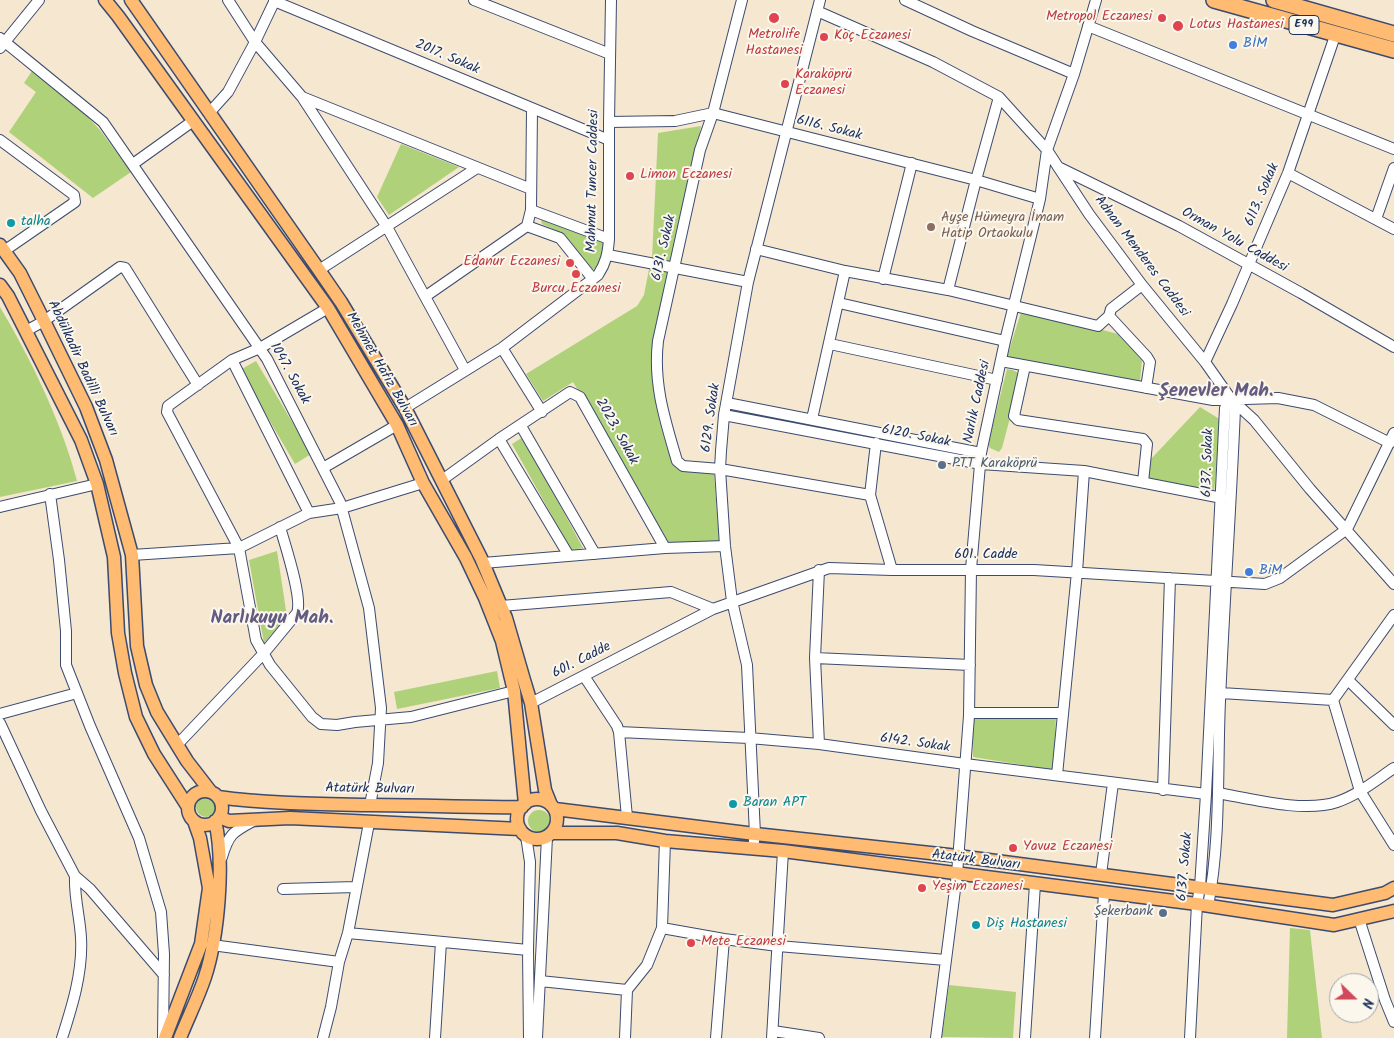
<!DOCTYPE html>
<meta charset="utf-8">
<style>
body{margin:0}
#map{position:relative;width:1394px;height:1038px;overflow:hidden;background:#f5e7d0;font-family:Kalam,sans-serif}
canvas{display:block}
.north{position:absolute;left:1329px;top:973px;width:50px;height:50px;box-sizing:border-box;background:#fbf7ec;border:1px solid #a1a7b3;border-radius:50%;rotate:112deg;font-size:14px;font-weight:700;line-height:20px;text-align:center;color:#1b2f5e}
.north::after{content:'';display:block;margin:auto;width:18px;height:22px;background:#d1495b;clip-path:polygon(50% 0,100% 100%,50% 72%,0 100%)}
</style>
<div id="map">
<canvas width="1394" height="1038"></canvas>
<div class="north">N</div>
</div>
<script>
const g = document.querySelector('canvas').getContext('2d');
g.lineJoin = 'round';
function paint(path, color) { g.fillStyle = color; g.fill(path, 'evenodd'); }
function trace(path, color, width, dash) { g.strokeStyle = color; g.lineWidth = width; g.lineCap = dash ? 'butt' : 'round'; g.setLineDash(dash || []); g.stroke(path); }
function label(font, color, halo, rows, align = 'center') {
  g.font = font + ' Kalam,sans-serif'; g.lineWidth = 4; g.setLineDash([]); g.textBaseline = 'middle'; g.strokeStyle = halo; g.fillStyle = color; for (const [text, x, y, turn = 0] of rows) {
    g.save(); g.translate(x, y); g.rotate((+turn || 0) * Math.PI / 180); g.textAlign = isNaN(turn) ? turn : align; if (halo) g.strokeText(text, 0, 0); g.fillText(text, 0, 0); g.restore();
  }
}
paint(new Path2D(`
 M32,71l49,39 19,20 31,42 -38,26 -84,-66 27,-40 -12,-9z
 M701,126l-29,136 -20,-3 6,-126z
 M401,144l58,23 -70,48 -12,-18z
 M543,219l62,24 -3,21 -6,6 -6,-2 -26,-34 -22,-10 -1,-3z
 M649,269l20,3 -15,88 25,109 35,5 5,67 -49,4 -97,-163 -30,19 -17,-27 111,-68 7,-11z
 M0,307c31,52 62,116 77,174l-77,16z
 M1022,309l96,25 24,26 -2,21 -133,-24z
 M256,361l55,93 -16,10 -55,-94z
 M1007,369c9,2 12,2 13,11l-18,68 -3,4 -9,-4 -2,-4z
 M1200,407l21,13 -7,73 -69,-15 4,-17z
 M523,437l60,111 -12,2 -59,-106z
 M277,551l10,66 -23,26 -15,-83z
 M497,671l3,17 -103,21 -3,-17z
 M972,715h84l-2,55 -81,-13z
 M196 807a10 10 0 1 1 20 0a10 10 0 1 1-20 0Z
 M528 821a11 11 0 1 1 22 0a11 11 0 1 1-22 0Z
 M1290,928l20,2 12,108h-35z
 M949,985l67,7 -3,46 -71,-1z`), '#afd17a');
const minor = new Path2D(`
 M228,0l27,42 47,55 229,92
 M474,0l136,54
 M742,0l-29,113 -13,37 -42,191c-5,43 7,79 19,120l6,5 37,3 150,26
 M905,0l67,31 102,43
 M274,1l335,139
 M817,11l116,51 66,35 48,53 42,64 53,71 63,77 26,37 23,21 56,69 84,95
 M1088,26l306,123
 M0,38l103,84 164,237 73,143 29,106 12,100 -3,55 -8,42
 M0,48l39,-48
 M302,97l85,130 78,143
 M210,112l18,-20 27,-50 20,-42
 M609,122l66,-1 38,-8 263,67 64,19
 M0,140l74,55 1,7 -71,49
 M133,164l60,-43
 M1058,167l121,59 122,67 93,54
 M1288,173l106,56
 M531,210l78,29
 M1376,219l18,-51
 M527,226l33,12 33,41
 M756,249l89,22 103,19 150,36 11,-10
 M608,255l140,27
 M319,270l158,-102
 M883,279l29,-116
 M1142,285l-31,24 -2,7 38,41 3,5 -4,26
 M948,290l28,-110 23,-83
 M426,296l101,-70 4,-16 1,-101
 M839,303l166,38
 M26,331l18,-10 76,-54 5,1 73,117
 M830,344l167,36
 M502,348l40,64
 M232,360l-64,46 -1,6 72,136 17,92 14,25 42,52 9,7 16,1 18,-3 56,-5 103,-26
 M1001,361l212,39 65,-2 36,7 76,38
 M1205,362l27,-58 56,-131 48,-140
 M1025,366l-11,50 4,4 125,19 4,5 -4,38
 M727,403l254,50
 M405,408l97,-60 96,-73c8,-12 10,-22 11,-36v-117l2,-122
 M724,415l257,49 103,7 138,27
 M812,419l33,-148
 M521,426l74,128
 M499,439l70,117
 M876,443l-6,52 22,75
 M323,468l74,-43
 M442,480l57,-41 71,-47 10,5 85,151
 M50,494l9,66 7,71v34l24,61 49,112 22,74 3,42 -1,83
 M0,507l97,-23
 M309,513l-77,-153 28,-12 68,-40
 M132,555l107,-7 70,-35 33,-5 81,-25
 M483,563l182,-15 60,-2
 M819,570l-4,88 4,86
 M501,606l170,-14 42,17
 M815,658l155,7
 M584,676l33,50 2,6 8,85
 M1348,680l46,45
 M1221,693l112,7
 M1333,700l27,91 34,54
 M1333,700l61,-85
 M531,703l182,-94 116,-41 63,2h142l231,14 15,-6 67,-49 47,-96
 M969,713h94
 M0,714l77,-21
 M0,723l41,88 34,65 15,13 74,86
 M619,732l130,6 70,6 146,20 241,30
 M177,745l87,-92 33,-40c6,-15 -12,-68 -17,-86
 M1057,775l20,-203 7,-101
 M1163,790l7,-212
 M1218,793c34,6 86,20 119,9 21,-7 39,-22 57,-34
 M526,836l4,26 -2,88 1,88
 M753,848l2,-14 -8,-169 -15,-64 -7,-55 -5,-77 1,-18 3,-36 24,-133 72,-282
 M222,857c7,-24 11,-25 33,-37
 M1101,874l12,-91
 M283,889l73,-2
 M1359,919l26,81 9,22
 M662,928l62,11 54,7 168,14
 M348,933l180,17
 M212,945l127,17
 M540,981l87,9 20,-25 15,-37 3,-87
 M773,1031l46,7
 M62,1038c10,-31 21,-66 19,-100 -1,-21 -7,-40 -6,-62
 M323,1038l8,-31 8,-45 9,-29 21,-110
 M435,1038l6,-96
 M537,1038l10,-201
 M625,1038l2,-48
 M716,1038l8,-99
 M772,1038l11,-187
 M936,1038l21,-164 12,-158 2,-147 10,-116 24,-112 35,-142 7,-49 27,-76 22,-74
 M1025,1038l10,-154
 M1095,1038l9,-145
 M1190,1038l7,-134 3,-17 6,-93 19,-386 6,-9 4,10c-4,97 -11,195 -15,292 -3,68 1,138 -12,205`);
const major = new Path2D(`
 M105,0l13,16 210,292 69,117 26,58 43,75 19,40 17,43 12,50 11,113
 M131,0l188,270 22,32 64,106 76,150 25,60 18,62 7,23 14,87 6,15
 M0,245l20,28 24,48 42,86 20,53 26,95 5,91 9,39 11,27 30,49 24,31
 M0,285l8,11 73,144 16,44 17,73 4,76 7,40 11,44 18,37 34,53
 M188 808a17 17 0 1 1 34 0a17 17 0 1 1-34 0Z
 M218,797c51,7 101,7 152,8 51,0 101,3 152,2
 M517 819a20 20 0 1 1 40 0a20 20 0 1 1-40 0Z
 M555,809l200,25 203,22 375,49 52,-12 9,-5
 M219,817l10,4 61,-3 230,11
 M552,833h65l48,8 118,10 414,53 137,21 60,-14
 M165,1038l36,-94 8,-56 -9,-50 -6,-17
 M180,1038c8,-20 18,-40 25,-61 13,-40 20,-115 10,-156`);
const highway = new Path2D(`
 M1214,0l180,50
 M1274,0l120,34`);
trace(minor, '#3c4b6f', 12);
trace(major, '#3c4b6f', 15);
trace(highway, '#3c4b6f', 18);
trace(minor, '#fff', 10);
trace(major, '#febb71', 12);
trace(highway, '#febb71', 15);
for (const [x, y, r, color] of [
 [774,18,6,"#e0444e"],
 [1162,18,5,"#e0444e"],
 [1178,26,6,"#e0444e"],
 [824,37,5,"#e0444e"],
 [1233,45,5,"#3f7fe0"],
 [785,84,5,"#e0444e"],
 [630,176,5,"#e0444e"],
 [11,223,5,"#0f9aa8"],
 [931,227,5,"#8d6e63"],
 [570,263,5,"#e0444e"],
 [576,274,5,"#e0444e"],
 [942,465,5,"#5c6f8a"],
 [1249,572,5,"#3f7fe0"],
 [733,804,5,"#0f9aa8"],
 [1013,848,5,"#e0444e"],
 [922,888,5,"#e0444e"],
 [1163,913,5,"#5c6f8a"],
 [976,925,5,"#0f9aa8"],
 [691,943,5,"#e0444e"]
]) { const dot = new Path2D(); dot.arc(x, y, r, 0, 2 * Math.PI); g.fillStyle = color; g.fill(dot); trace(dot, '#fbf7ec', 2); }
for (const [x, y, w] of [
 [1304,25,30]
]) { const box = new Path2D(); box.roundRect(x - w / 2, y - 9.5, w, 19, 4); g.fillStyle = '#fbf7ec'; g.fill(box); trace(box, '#1b2f5e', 1); }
label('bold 12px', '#1b2f5e', null, [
 ["E99",1304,25]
]);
label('14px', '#be3a42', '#fbf7ec', [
 ["Metropol Eczanesi",1152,18,"right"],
 ["Lotus Hastanesi",1189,26],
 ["Metrolife",774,36,"center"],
 ["Hastanesi",774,52,"center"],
 ["Koç Eczanesi",834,37],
 ["Karaköprü",795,76],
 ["Eczanesi",795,92],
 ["Limon Eczanesi",640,176],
 ["Edanur Eczanesi",560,263,"right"],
 ["Burcu Eczanesi",576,290,"center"],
 ["Yavuz Eczanesi",1023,848],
 ["Yeşim Eczanesi",932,888],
 ["Mete Eczanesi",701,943]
], 'left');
label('14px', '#366cbe', '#fbf7ec', [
 ["BİM",1243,45],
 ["BiM",1259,572]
], 'left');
label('14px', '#1b2f5e', '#fbf7ec', [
 ["2017. Sokak",447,58,23],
 ["6116. Sokak",829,129,14],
 ["Mahmut Tuncer Caddesi",594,181,-89],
 ["6113. Sokak",1263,195,-67],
 ["Orman Yolu Caddesi",1234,241,29],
 ["6131. Sokak",665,248,-77],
 ["Adnan Menderes Caddesi",1141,257,53],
 ["Abdülkadir Badilli Bulvarı",82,369,65],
 ["Mehmet Hafız Bulvarı",381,370,60],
 ["1047. Sokak",289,374,61],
 ["Narlık Caddesi",978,402,-78],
 ["6129. Sokak",712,418,-82],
 ["2023. Sokak",616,432,61],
 ["6120. Sokak",916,437,11],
 ["6137. Sokak",1209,463,-88],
 ["601. Cadde",986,556],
 ["601. Cadde",582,661,-27],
 ["6142. Sokak",915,744,8],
 ["Atatürk Bulvarı",370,790,1],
 ["Atatürk Bulvarı",976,861,7],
 ["6137. Sokak",1186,867,-85]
]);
label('14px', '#785e54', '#fbf7ec', [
 ["Ayşe Hümeyra İmam",941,219],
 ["Hatip Ortaokulu",941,235]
], 'left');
label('14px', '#0d838f', '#fbf7ec', [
 ["talha",21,223],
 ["Baran APT",743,804],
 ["Diş Hastanesi",986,925]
], 'left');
label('14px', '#4e5e75', '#fbf7ec', [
 ["PTT Karaköprü",952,465],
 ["Şekerbank",1153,913,"right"]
], 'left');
label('bold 19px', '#635b81', '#fbf7ec', [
 ["Şenevler Mah.",1216,393],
 ["Narlıkuyu Mah.",272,620]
]);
</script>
